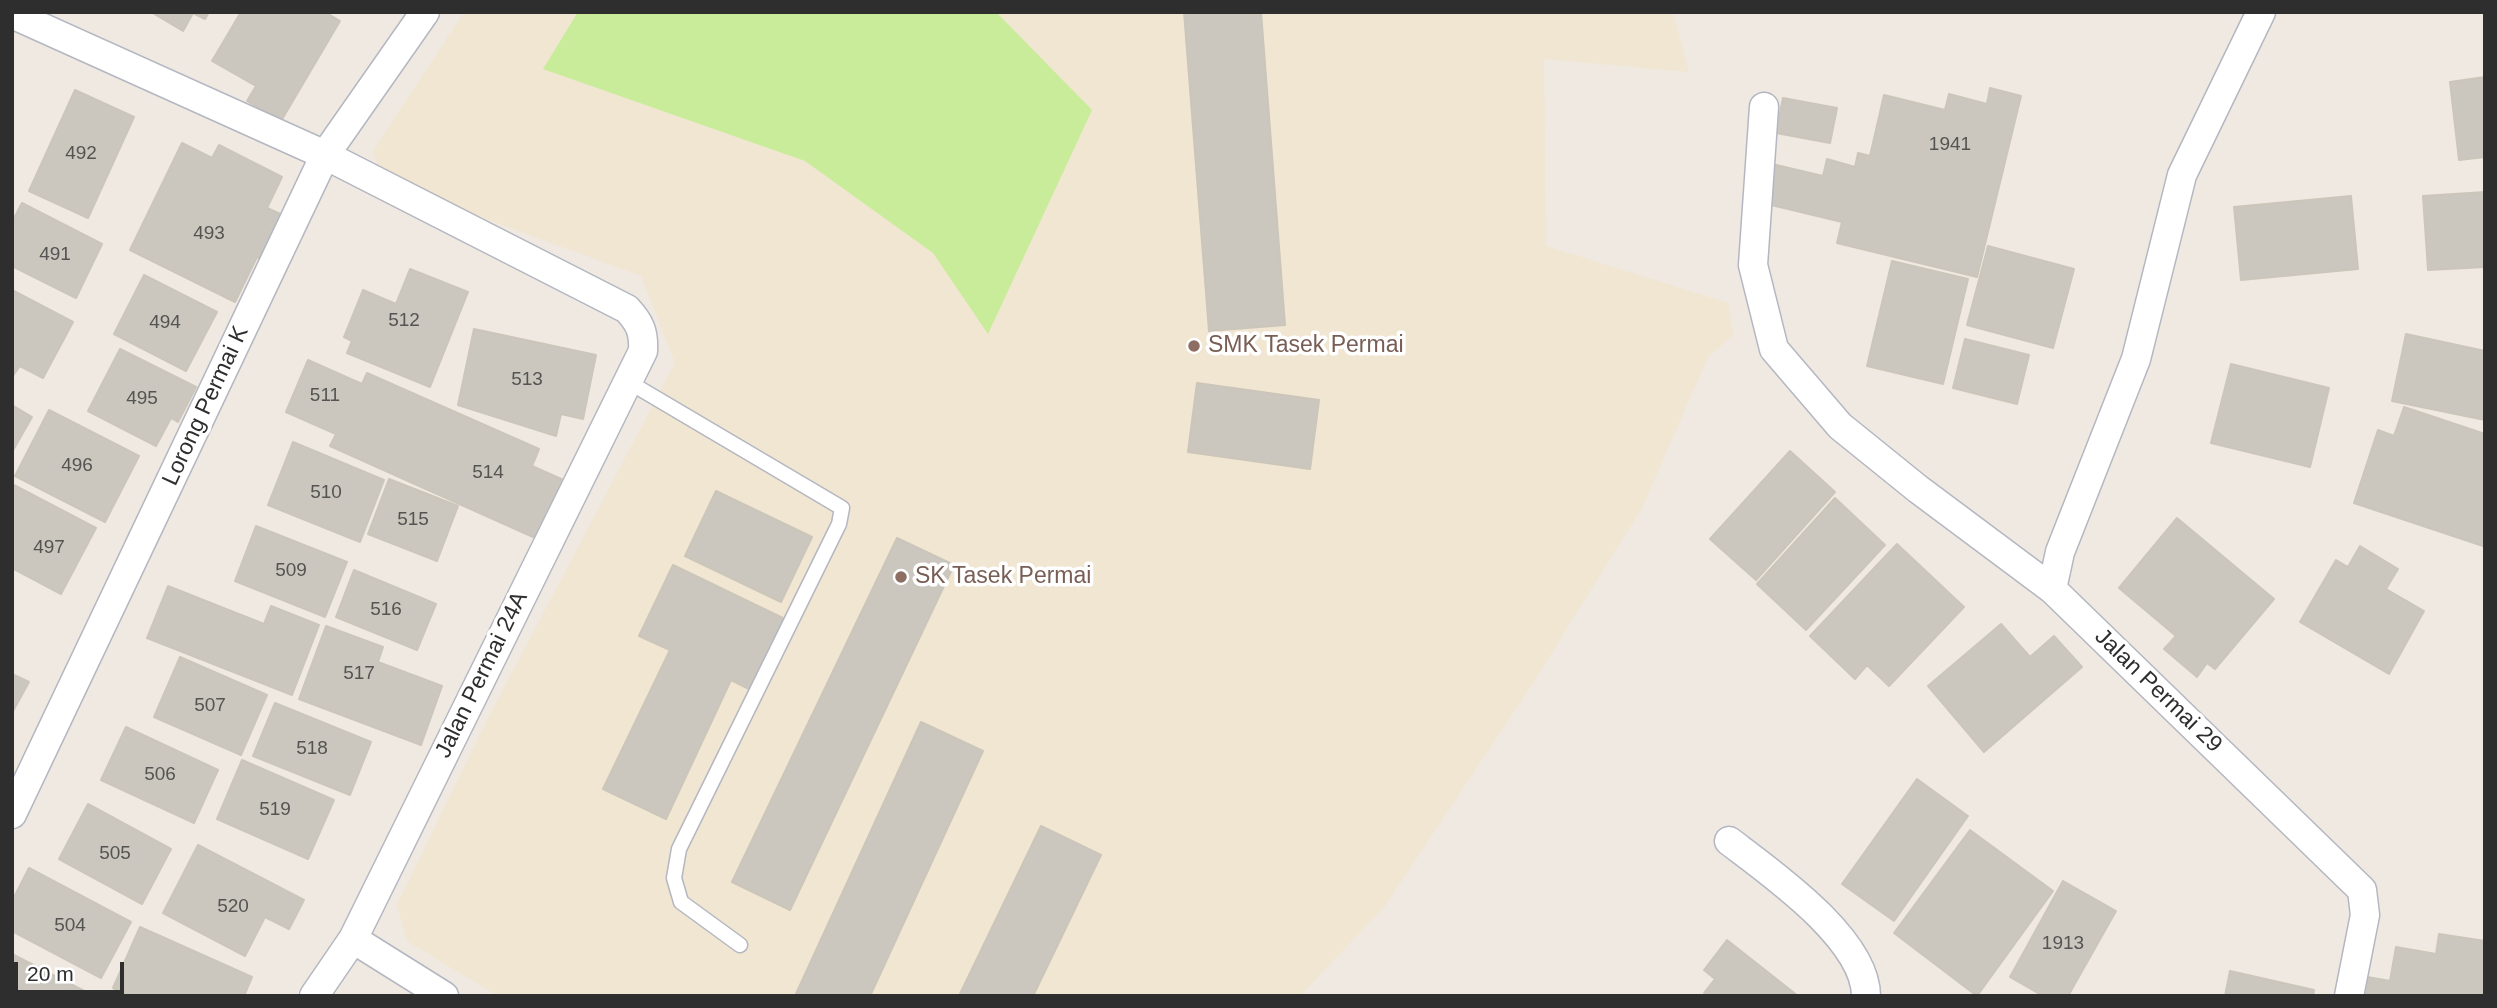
<!DOCTYPE html>
<style>
body{margin:0}
#map{position:relative;width:2497px;height:1008px;overflow:hidden;background:#efe9e1;font-family:Helvetica,sans-serif}
canvas{display:block}
.frame{position:absolute;inset:0;border:14px solid #2e2e2e;pointer-events:none}
.scale{position:absolute;left:14px;top:962px;width:110px;height:32px;box-sizing:border-box;border:4px solid #2e2e2e;border-top:0;padding-left:9px;font-size:21px;line-height:24px;white-space:nowrap;color:#2e2e2e;-webkit-text-stroke:5px #fff;paint-order:stroke}
</style>
<div id="map">
<canvas width="2497" height="1008"></canvas>
<div class="frame"></div>
<div class="scale">20 m</div>
</div>
<script>
const g = document.querySelector('canvas').getContext('2d');
g.lineJoin = 'round';
function paint(path, color) { g.fillStyle = color; g.fill(path, 'evenodd'); }
function trace(path, color, width, dash) { g.strokeStyle = color; g.lineWidth = width; g.lineCap = dash ? 'butt' : 'round'; g.setLineDash(dash || []); g.stroke(path); }
function label(font, color, halo, rows, align = 'center') {
  g.font = font + ' Helvetica,sans-serif'; g.lineWidth = 7; g.setLineDash([]); g.textBaseline = 'middle'; g.strokeStyle = halo; g.fillStyle = color; for (const [text, x, y, turn = 0] of rows) {
    g.save(); g.translate(x, y); g.rotate((+turn || 0) * Math.PI / 180); g.textAlign = isNaN(turn) ? turn : align; if (halo) g.strokeText(text, 0, 0); g.fillText(text, 0, 0); g.restore();
  }
}
paint(new Path2D(`
 M464,12h1209l16,60 -145,-13 2,187 182,57 5,32 -25,22 -66,151 -111,178 -146,220 -85,90h-802l-91,-55 -10,-36 90,-185 188,-357 -34,-87 -258,-95 -10,-30z`), '#f0e6d1');
paint(new Path2D(`
 M578,12h418l96,98 -104,224 -55,-81 -128,-92 -262,-92z`), '#c9ec9a');
const building = new Path2D(`
 M151,12h58l-4,7 -12,-6 -10,18z
 M241,12h84l15,9 -59,100 -34,-20 9,-15 -44,-25z
 M1184,12h77l24,313 -76,6z
 M2485,77v80l-26,3 -9,-78z
 M1990,88l31,8 -44,181 -140,-34 5,-21 -79,-19 9,-39 51,12 4,-17 28,8 3,-14 12,3 14,-61 61,15 4,-16 38,10z
 M75,90l59,27 -46,101 -59,-27z
 M1783,98l54,10 -7,35 -54,-10z
 M182,143l30,15 7,-13 63,32 -15,31 20,9 -21,44 -9,-4 -22,45 -105,-52z
 M2485,192v75l-57,3 -5,-74z
 M2351,196l7,73 -117,11 -7,-73z
 M22,203l80,41 -26,54 -64,-32v-44z
 M1988,246l86,23 -21,79 -86,-23z
 M1892,261l76,18 -25,105 -76,-18z
 M410,269l58,23 -38,95 -83,-34 5,-12 -8,-4 19,-47 33,14z
 M144,275l73,37 -31,59 -72,-37z
 M12,290l61,32 -30,56 -23,-12 -8,11z
 M474,329l122,26 -13,64 -22,-5 -5,22 -98,-31z
 M2406,334l79,17v69l-93,-19z
 M1965,339l64,16 -12,49 -64,-16z
 M120,349l76,38 -18,35 -7,-4 -15,28 -68,-35z
 M308,360l54,24 5,-11 172,76 -7,17 36,16 -26,59 -212,-95 6,-12 -50,-22z
 M2231,364l98,24 -19,79 -99,-24z
 M1197,383l122,17 -9,69 -122,-17z
 M12,405l20,12 -20,35z
 M2404,407l81,27 -2,112 -129,-43 24,-73 16,6z
 M49,410l90,46 -34,66 -90,-46z
 M293,442l91,38 -24,62 -92,-37z
 M1790,451l45,41 -79,88 -46,-41z
 M389,479l69,27 -21,55 -69,-27z
 M12,484l84,44 -35,66 -49,-26z
 M716,491l96,46 -31,65 -96,-46z
 M1835,498l50,47 -79,85 -49,-46z
 M2177,518l97,81 -59,70 -8,-6 -10,14 -33,-28 12,-13 -57,-48z
 M256,526l91,36 -22,55 -90,-36z
 M897,538l57,27 -164,345 -58,-28z
 M1897,544l67,63 -75,79 -22,-21 -12,14 -45,-43z
 M2360,546l38,23 -12,20 38,22 -35,63 -89,-52 36,-62 12,7z
 M673,565l116,56 -34,71 -24,-12 -65,139 -63,-30 67,-139 -31,-14z
 M354,570l82,34 -19,46 -81,-33z
 M168,586l96,38 7,-18 48,19 -27,70 -145,-57z
 M2001,624l29,33 24,-21 28,31 -98,85 -56,-66z
 M326,626l57,21 -5,15 64,24 -21,59 -122,-46z
 M180,657l87,38 -26,60 -87,-38z
 M12,674l17,8 -17,31z
 M275,703l96,39 -21,53 -97,-39z
 M921,722l62,29 -113,245h-75z
 M126,727l92,43 -24,53 -93,-43z
 M242,760l92,40 -26,59 -91,-40z
 M1917,779l51,37 -74,105 -52,-37z
 M88,804l83,45 -29,55 -83,-45z
 M1041,826l60,29 -68,141h-74z
 M1970,830l83,61 -76,105 -83,-63z
 M198,845l106,55 -15,29 -24,-12 -20,39 -82,-43z
 M29,868l102,54 -30,56 -89,-47v-30z
 M2063,881l53,30 -48,85h-25l-33,-19z
 M140,927l112,50 -8,19h-113l-18,-8z
 M2439,934l46,7v55h-132l3,-21 34,6 6,-34 40,7z
 M1727,940l71,56h-90l-4,-3 11,-14 -11,-9z
 M12,954l82,42h-82z
 M2230,971l84,19 -1,6h-88z`);
paint(building, '#cbc7bf');
trace(building, '#cbc5ba', 2);
const service = new Path2D(`
 M627,381l215,127 -3,16 -160,325 -5,29 7,24 59,43`);
const minor = new Path2D(`
 M2261,12l-79,163 -46,184 -76,193 -8,37 310,301 3,25 -16,81
 M12,14l313,141 302,154c13,14 17,23 16,42l-290,588 -39,57
 M1764,107l-11,158 21,84 66,77 78,63 134,100
 M12,814l313,-659 100,-143
 M1729,841c42,32 137,98 137,155
 M353,939l91,57`);
trace(service, '#b4b7c1', 17);
trace(minor, '#b4b7c1', 31);
trace(service, '#fff', 14);
trace(minor, '#fff', 28);
for (const [x, y, r, color] of [
 [1194,346,7,"#8d6e63"],
 [901,577,7,"#8d6e63"]
]) { const dot = new Path2D(); dot.arc(x, y, r, 0, 2 * Math.PI); g.fillStyle = color; g.fill(dot); trace(dot, '#fff', 2.5); }
label('19px', '#555452', null, [
 ["1941",1950,145],
 ["492",81,154],
 ["493",209,234],
 ["491",55,255],
 ["512",404,321],
 ["494",165,323],
 ["513",527,380],
 ["511",325,396],
 ["495",142,399],
 ["496",77,466],
 ["514",488,473],
 ["510",326,493],
 ["515",413,520],
 ["497",49,548],
 ["509",291,571],
 ["516",386,610],
 ["517",359,674],
 ["507",210,706],
 ["518",312,749],
 ["506",160,775],
 ["519",275,810],
 ["505",115,854],
 ["520",233,907],
 ["504",70,926],
 ["1913",2063,944]
]);
label('23px', '#785e54', '#fff', [
 ["SMK Tasek Permai",1208,346],
 ["SK Tasek Permai",915,577]
], 'left');
label('23px', '#2e2e2e', '#fff', [
 ["Lorong Permai K",206,406,-65],
 ["Jalan Permai 24A",482,675,-64],
 ["Jalan Permai 29",2158,691,44]
]);
</script>
